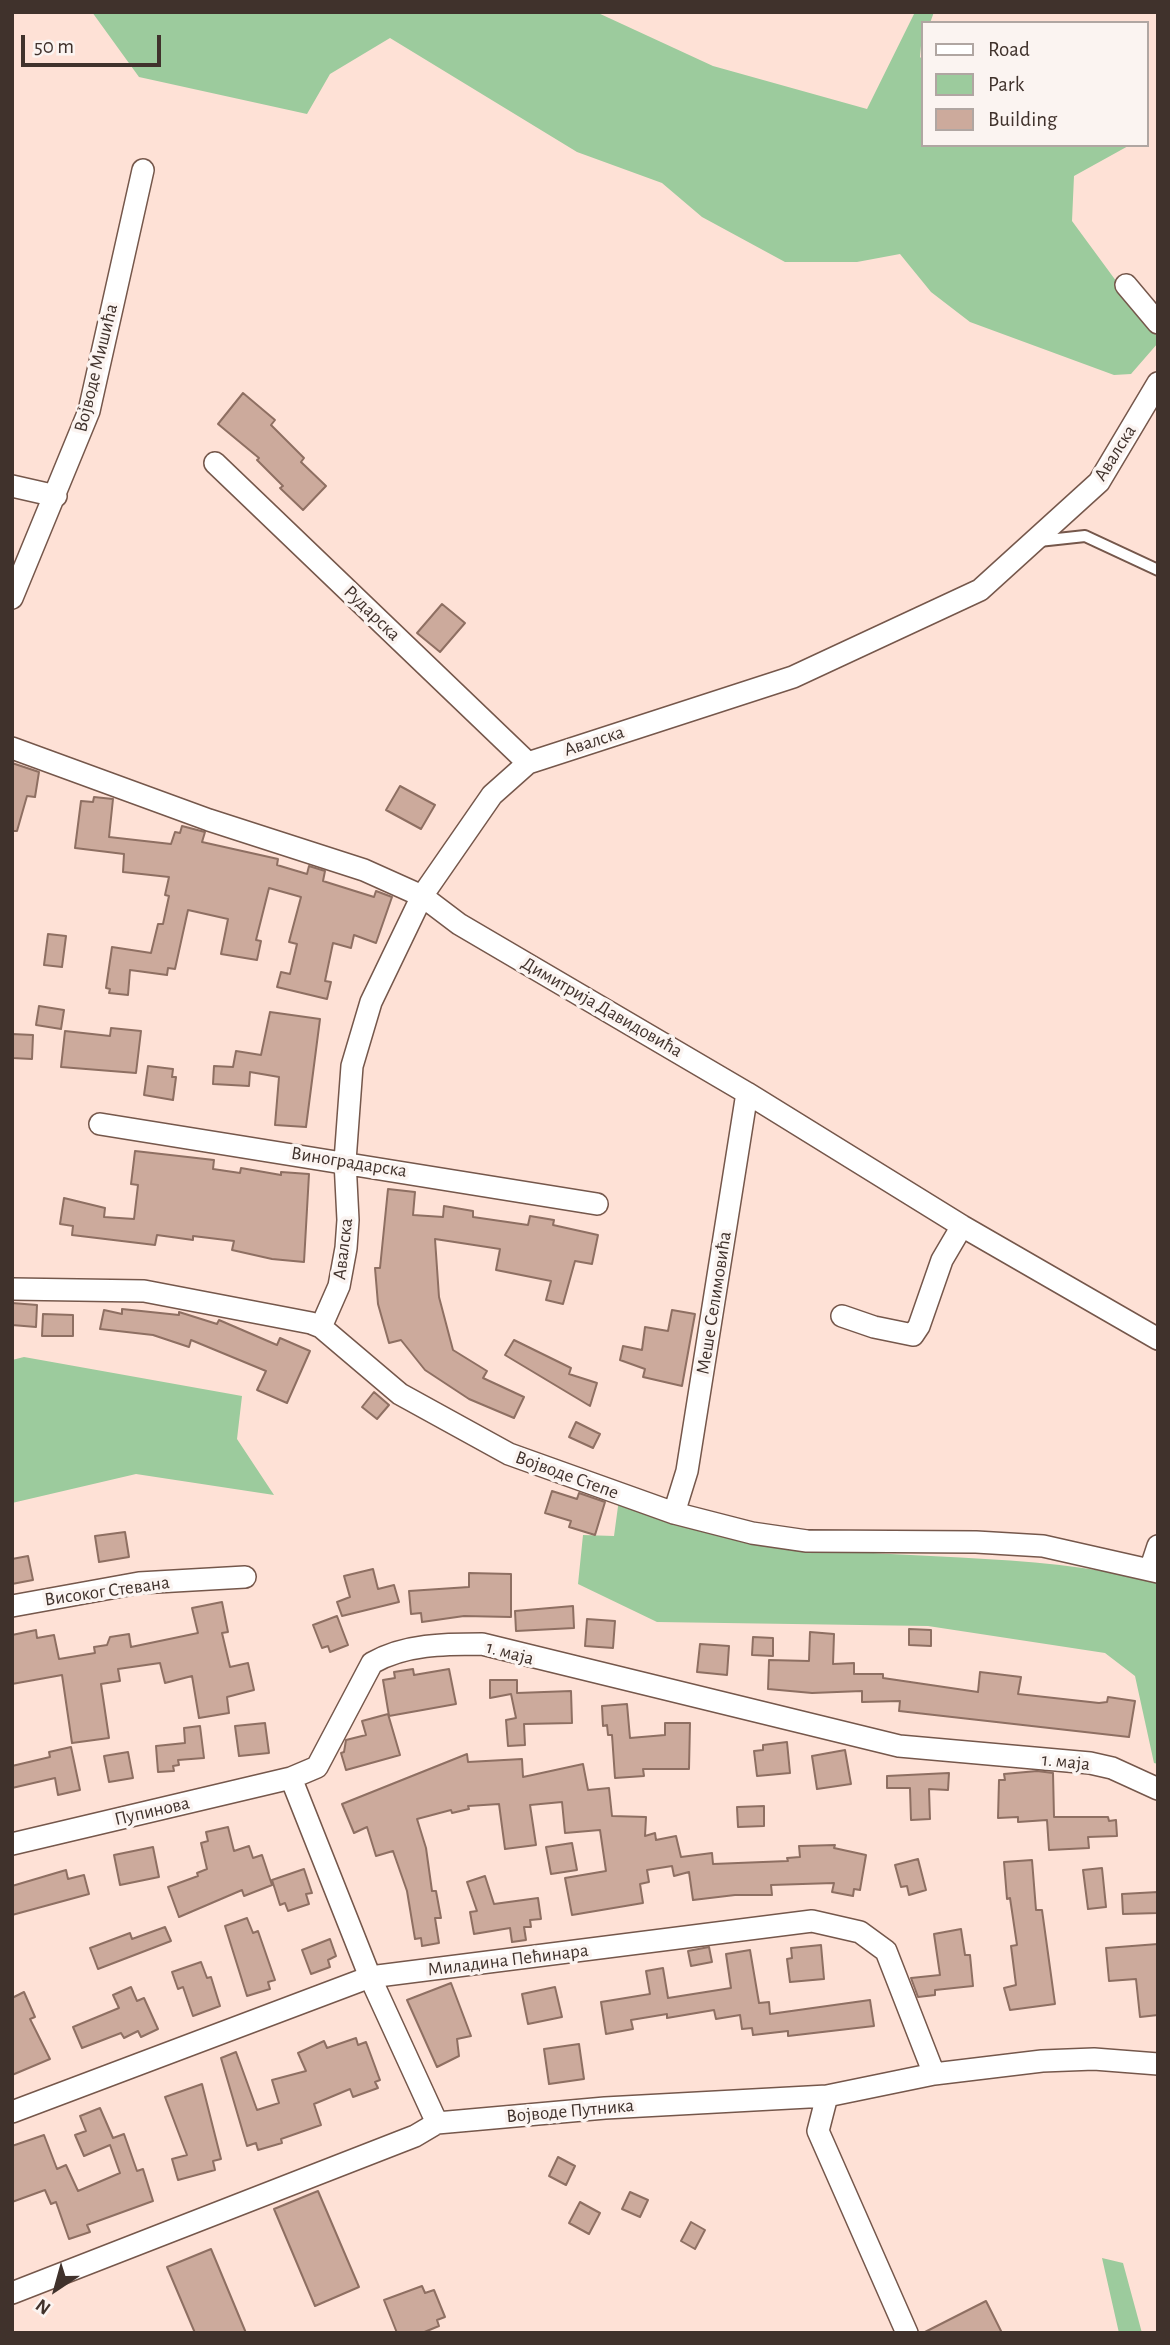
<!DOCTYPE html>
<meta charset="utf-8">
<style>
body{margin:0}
#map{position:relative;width:1170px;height:2345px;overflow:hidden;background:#fee1d6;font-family:"Alegreya Sans",sans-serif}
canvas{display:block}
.frame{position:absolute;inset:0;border:14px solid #40322c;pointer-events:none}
.legend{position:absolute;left:921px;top:21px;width:228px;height:126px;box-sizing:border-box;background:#fbf4f1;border:2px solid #b0a6a2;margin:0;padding:9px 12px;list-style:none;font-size:21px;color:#40322c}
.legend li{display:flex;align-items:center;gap:14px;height:35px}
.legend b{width:35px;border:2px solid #b0a6a2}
.north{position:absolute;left:21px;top:2254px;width:70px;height:70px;-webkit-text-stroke:5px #fbf4f1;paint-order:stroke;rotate:216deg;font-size:19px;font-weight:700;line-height:28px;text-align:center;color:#40322c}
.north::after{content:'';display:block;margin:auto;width:24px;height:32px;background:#40322c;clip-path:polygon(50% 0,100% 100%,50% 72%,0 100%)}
.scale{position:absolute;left:21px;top:35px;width:140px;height:32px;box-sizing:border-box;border:4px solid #40322c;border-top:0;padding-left:9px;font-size:21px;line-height:24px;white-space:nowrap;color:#40322c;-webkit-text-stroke:5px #fbf4f1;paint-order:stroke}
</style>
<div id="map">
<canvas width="1170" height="2345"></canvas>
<div class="frame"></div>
<ul class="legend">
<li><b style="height:9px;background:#fff"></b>Road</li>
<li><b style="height:19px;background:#9ccb9d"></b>Park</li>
<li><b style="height:19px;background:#ccaa9c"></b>Building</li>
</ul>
<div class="north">N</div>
<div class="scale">50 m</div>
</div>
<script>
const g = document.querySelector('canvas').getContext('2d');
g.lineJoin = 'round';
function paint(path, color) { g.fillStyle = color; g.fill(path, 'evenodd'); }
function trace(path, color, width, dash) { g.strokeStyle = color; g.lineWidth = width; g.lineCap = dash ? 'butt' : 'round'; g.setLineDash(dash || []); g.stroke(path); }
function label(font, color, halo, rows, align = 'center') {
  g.font = font + ' "Alegreya Sans",sans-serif'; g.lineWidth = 7; g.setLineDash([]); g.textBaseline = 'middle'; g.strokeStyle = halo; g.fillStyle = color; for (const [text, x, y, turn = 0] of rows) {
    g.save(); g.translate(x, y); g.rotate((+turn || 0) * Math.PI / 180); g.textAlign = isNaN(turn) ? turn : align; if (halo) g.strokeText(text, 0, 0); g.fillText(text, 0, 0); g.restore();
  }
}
paint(new Path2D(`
 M92,12h504l117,54 154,43 48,-97h19l-4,11h-7l-3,34 3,3v85h207l-56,31 -2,45 86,117v5l-27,31 -17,1 -144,-53 -39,-30 -31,-38 -43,8h-72l-83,-45 -40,-34 -85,-31 -187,-114 -60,36 -23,40 -168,-37z
 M24,1357l218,39 -5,43 37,56 -138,-21 -124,29v-143z
 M619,1499c43,13 100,37 143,43 131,20 266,8 396,40v182l-4,-1 -19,-87 -30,-23 -177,-27 -271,-4 -79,-38 5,-49 31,1z
 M1102,2258l21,5 19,70h-23z`), '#9ccb9d');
const building = new Path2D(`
 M243,393l32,27 -4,5 33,33 -3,4 25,24 -23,24 -23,-22 3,-2 -26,-26 2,-2 -41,-34z
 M442,604l23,19 -25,29 -23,-19z
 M12,763l27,9 -4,25 -8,-1 -10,35h-5z
 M400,786l35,19 -14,24 -35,-19z
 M94,797l19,2 -4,38 62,7 4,-12 5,1 2,-7 23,6 -3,10 76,17 -1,6 30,9 2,-8 16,5 -2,10 51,16 2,-6 16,6 -16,46 -22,-8 -3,13 -18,-5 -8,38 6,1 -4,17 -50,-12 4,-15 9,2 7,-30 -8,-2 12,-45 -32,-9 -13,52 5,1 -4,19 -36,-6 7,-35 -40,-9 -13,59 -7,-1 -1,7 -37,-5 -2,25 -19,-2 1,-4 -4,-1 6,-41 39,6 7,-29h5l6,-28 -4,-1 4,-18 -46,-5 1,-18 -49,-6 6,-47 12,1z
 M48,934l18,2 -4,31 -18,-2z
 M39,1006l25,4 -3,19 -25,-4z
 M270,1012l50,7 -14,108 -31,-2 4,-48 -29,-5 -1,14 -36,-2 1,-18 19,1 3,-16 25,4z
 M111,1028l30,3 -5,42 -75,-6 4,-36 45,5z
 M12,1034l21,1 -1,24 -20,-1z
 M148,1066l25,3 -1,8h4l-3,23 -29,-5z
 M135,1151l79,9 -1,9 27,4 1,-5 40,7v-3l28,2 -5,88 -32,-3 -40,-9 2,-9 -41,-5v4l-36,-5 -2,10 -83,-10 1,-9 -13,-2 4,-26 41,10 -1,9 30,2 4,-34 -7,-1z
 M388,1189l27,3 -2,23 30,2 1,-11 29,5v6l55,8 2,-9 24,4 -1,5 45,10 -6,29 -17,-3 -12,43 -17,-4 5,-19 -55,-11 4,-21 -65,-10 4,58 14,53 34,21 -4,7 41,19 -10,21 -45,-19 -44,-29 -24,-30 -12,3 -11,-39 -3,-36h5z
 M12,1303l25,2 -1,22 -24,-2z
 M122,1309l57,6v-3l38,12 2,-4 58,25 3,-7 30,13 -23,52 -30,-13 9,-19 -75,-31 -2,7 -36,-12 -53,-6 4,-19 18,4z
 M672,1310l23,4 -13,72 -39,-9 2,-8 -25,-9 3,-14 19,4 3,-23 23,4z
 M43,1314l30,1v21h-31z
 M514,1340l57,28 -2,6 28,9 -7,23 -85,-51z
 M374,1392l15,13 -12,14 -15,-12z
 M576,1422l24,12 -7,14 -24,-11z
 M552,1491l25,8 2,-6 26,9 -10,33 -26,-8 2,-6 -26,-8z
 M125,1532l4,25 -30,5 -4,-26z
 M28,1556l5,24 -21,4v-25z
 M373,1569l5,20 16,-4 5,17 -57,14 -5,-14 13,-5 -6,-21z
 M469,1573l42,1v43l-47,-1 -42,6 -1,-9 -10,1 -2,-23 60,-4z
 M222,1602l6,30 -6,1 8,34 18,-4 6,27 -27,7 2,16 -30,5 -7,-42 -27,7 -5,-20 -42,6 2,12 -19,3 8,54 -37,5 -10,-68 -50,9v-49l24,-5 1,8 17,-3 5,24 36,-6 -1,-6 13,-2 3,-8 19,-3 2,13 67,-14 -6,-25z
 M573,1606l1,22 -58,3 -1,-20z
 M337,1616l11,29 -18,7 -2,-6 -6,2 -9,-23z
 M587,1619l28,2 -2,27 -28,-2z
 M909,1629l22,1v16l-22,-1z
 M810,1632l24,2 -1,30 21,-1v11h29v4l95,14 2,-20 41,5 -3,17 81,9 8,-1 1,-5 27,4 -6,36 -230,-26 1,-10 -38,1v-11l-50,2 -44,-4 1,-29 40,1z
 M753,1637l20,1v18l-21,-1z
 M700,1644l29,2 -2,29 -30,-3z
 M413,1669l1,6 35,-6 7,35 -67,12 -6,-36 12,-2 -1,-6z
 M490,1680h27v13l54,-2 1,32 -48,1 1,21 -17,1 -2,-26 10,-2 -5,-24 -21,4z
 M627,1704l3,34 35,-3v-12h25l-1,46h-46l1,7 -29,2 -3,-43h-4l-1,-10 -4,1 -1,-20z
 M388,1714l12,41 -54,15 -5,-17 3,-1 2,-12 20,-5 -4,-14z
 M265,1723l4,30 -30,3 -4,-30z
 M200,1726l4,32 -26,2 1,5 -6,1 1,5 -16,1 -2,-26 29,-3 -1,-15z
 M787,1742l3,31 -33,3 -3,-25 9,-1v-5z
 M71,1747l9,43 -22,5 -3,-17 -43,10v-22l38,-9 -1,-5z
 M845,1750l6,34 -34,5 -5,-33z
 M128,1752l5,26 -24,4 -5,-26z
 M467,1754l1,8 54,-3 1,18 60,-13 5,26 21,-2 3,28 34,1 -1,19 10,-3 1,7 20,-4 5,21 31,-4 1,11 75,-3 -1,-3 13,-1 -1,-11 36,-1 -1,3 32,7 -6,35 -6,-1 -1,7 -21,-4 2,-9 -63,2 1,10h-37l-42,5 -4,-28 -15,4 -2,-10 -25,4 2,12 -9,2 3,19 -71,12 -7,-37 41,-7 -6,-41 -35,3 -3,-31 -32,3 6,40 -31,4 -6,-45 -31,2 1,3 -17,4 -1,-3 -34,9 9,29 6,43h4l5,27h-6l4,25 -17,3 -1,-8 -6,1 -8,-48 -14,-40 -17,5 -9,-29 -13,6 -12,-29z
 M1037,1771l16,2 1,44h54l1,4 7,-1 1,16 -29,1 1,11 -40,2 -2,-30 -29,2v-5l-20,1 1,-38h6l-1,-6z
 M949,1773l-1,17 -19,-1 1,30 -19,1 -1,-32h-23v-12z
 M764,1806v20l-26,1 -1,-20z
 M228,1827l6,24 15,-5 4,12 9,-3 10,30 -28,11 -2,-6 -63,27 -11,-30 30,-11 -1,-3 10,-4 -6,-26 7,-2 -2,-9z
 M572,1843l5,27 -26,4 -5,-27z
 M153,1847l6,30 -39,8 -6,-30z
 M918,1859l8,31 -17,5 -2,-9 -6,1 -6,-22z
 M1032,1860l4,50h6l13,94 -45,6 -6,-22 12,-3 -5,-39 6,-1 -7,-47 -3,1 -3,-37z
 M1102,1868l4,39 -18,2 -5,-39z
 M304,1869l8,24 -6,1 3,10 -21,7 -3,-8 -5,2 -8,-25z
 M66,1870l2,9 16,-4 5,19 -77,21v-29z
 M485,1876l9,28 44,-6 3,21 -11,1 1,7h-7l2,13 -14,2 -2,-14 -36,6 -4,-22 7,-1 -10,-29z
 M1158,1892v21l-35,1 -1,-20z
 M247,1918l6,15 5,-2 17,49 -7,2 2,7 -23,7 -22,-70z
 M165,1927l6,14 -73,28 -8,-21 40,-15 2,6z
 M961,1929l4,26h5l3,31 -38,4v5l-17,2 -7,-19 29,-3 -6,-41z
 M330,1939l6,17 -8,4 2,7 -19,7 -9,-24z
 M1158,1944v71l-18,2 -4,-38 -27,2 -3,-33z
 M821,1945l3,34 -34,3 -3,-23 5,-1 -1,-10z
 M709,1947l3,15 -21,4 -3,-15z
 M750,1950l9,53 10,-1 1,12 100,-14 4,26 -86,10v-5l-35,4 -1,-7 -10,1 -2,-14 -24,4 -2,-9 -47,8v-4l-36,6 2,9 -27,5 -5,-32 49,-8 -4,-23 17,-3 5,30 63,-10 -5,-34z
 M201,1962l6,16 4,-1 9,29 -27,10 -10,-29 -5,2 -6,-17z
 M451,1983l20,53 -14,3 2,17 -22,11 -30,-67z
 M131,1987l6,14 7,-3 14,31 -17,8 -3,-6 -14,7 -3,-5 -39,15 -9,-21 46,-19 -6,-13z
 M555,1987l7,30 -34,7 -6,-30z
 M24,1992l11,25 -5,2 20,40 -38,16v-77z
 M356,2038l2,7 8,-3 14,38 -5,2 3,6 -25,9 -3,-8 -36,15 7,21 -40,14 1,4 -24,7 -2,-7 -9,3 -26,-88 15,-6 21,58 22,-7 -7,-23 34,-9 -8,-18 26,-12 3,7z
 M579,2044l5,35 -35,5 -5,-35z
 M202,2084l19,75 -8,2 2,9 -37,10 -6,-21 15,-4 -22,-58z
 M100,2108l13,30 11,-4 13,37 6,-2 10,32 -66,24 3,7 -21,7 -13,-37 -5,2 -6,-14 -33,12v-56l32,-11 13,34 9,-4 12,26 42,-18 -10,-28 -26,11 -9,-21 11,-4 -6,-15z
 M558,2157l17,9 -9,19 -17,-9z
 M318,2191l41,96 -44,19 -41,-97z
 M630,2192l18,8 -8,17 -18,-8z
 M580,2202l20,11 -11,21 -20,-11z
 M691,2222l14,8 -10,19 -14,-8z
 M211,2249l35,84h-51l-28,-66z
 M422,2286l3,7 9,-3 11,27 -8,3 2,6 -17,7h-25l-13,-33z
 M986,2301l16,32h-79z`);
paint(building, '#ccaa9c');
trace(building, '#8e6f62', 2);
const lane = new Path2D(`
 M1039,541l46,-5 73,34`);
const street = new Path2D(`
 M1126,285l32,38
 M215,463l313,300
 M12,486l44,10
 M12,598l77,-187 54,-241
 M12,748l197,72 155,50 58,26 37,28 288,169 215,133 196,113
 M100,1124l497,80
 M12,1289l132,2 167,32 10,4 79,67 109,60 165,59 78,20 55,8 169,1 67,4 115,26
 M842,1316l32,11 39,8 6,-9 23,-66 20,-34
 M321,1327l18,-41 7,-38 2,-28 -3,-59 7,-95 19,-64 51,-106 70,-101 36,-32 265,-86 187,-87 119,-108 59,-99
 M674,1513l13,-42 60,-378
 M1150,1570l8,-24
 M12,1606l127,-23 106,-6
 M291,1778l79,199 67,146
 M12,1844l279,-66 26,-11 55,-104c33,-19 73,-19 110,-19l417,102 191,17 22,5 46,21
 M827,2096l-9,35 89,202
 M12,2112l358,-135 442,-56 48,11 26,19 48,123
 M12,2293l403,-157 22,-13 168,-15 222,-12 107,-22 108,-13 52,-2 64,5`);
trace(lane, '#75574b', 14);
trace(street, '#75574b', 24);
trace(lane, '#fff', 10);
trace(street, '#fff', 21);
label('19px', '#40322c', '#fbf4f1', [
 ["Војводе Мишића",96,368,-76],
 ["Авалска",1115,453,-58],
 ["Рударска",372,613,44],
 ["Авалска",594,741,-18],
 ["Димитрија Давидовића",602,1007,30],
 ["Виноградарска",349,1162,9],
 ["Авалска",343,1249,-83],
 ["Меше Селимовића",714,1303,-81],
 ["Војводе Степе",567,1475,20],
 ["Високог Стевана",107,1591,-8],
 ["1. маја",510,1653,15],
 ["1. маја",1066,1762,6],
 ["Пупинова",152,1811,-13],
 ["Миладина Пећинара",508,1960,-7],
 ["Војводе Путника",570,2111,-5]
]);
</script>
